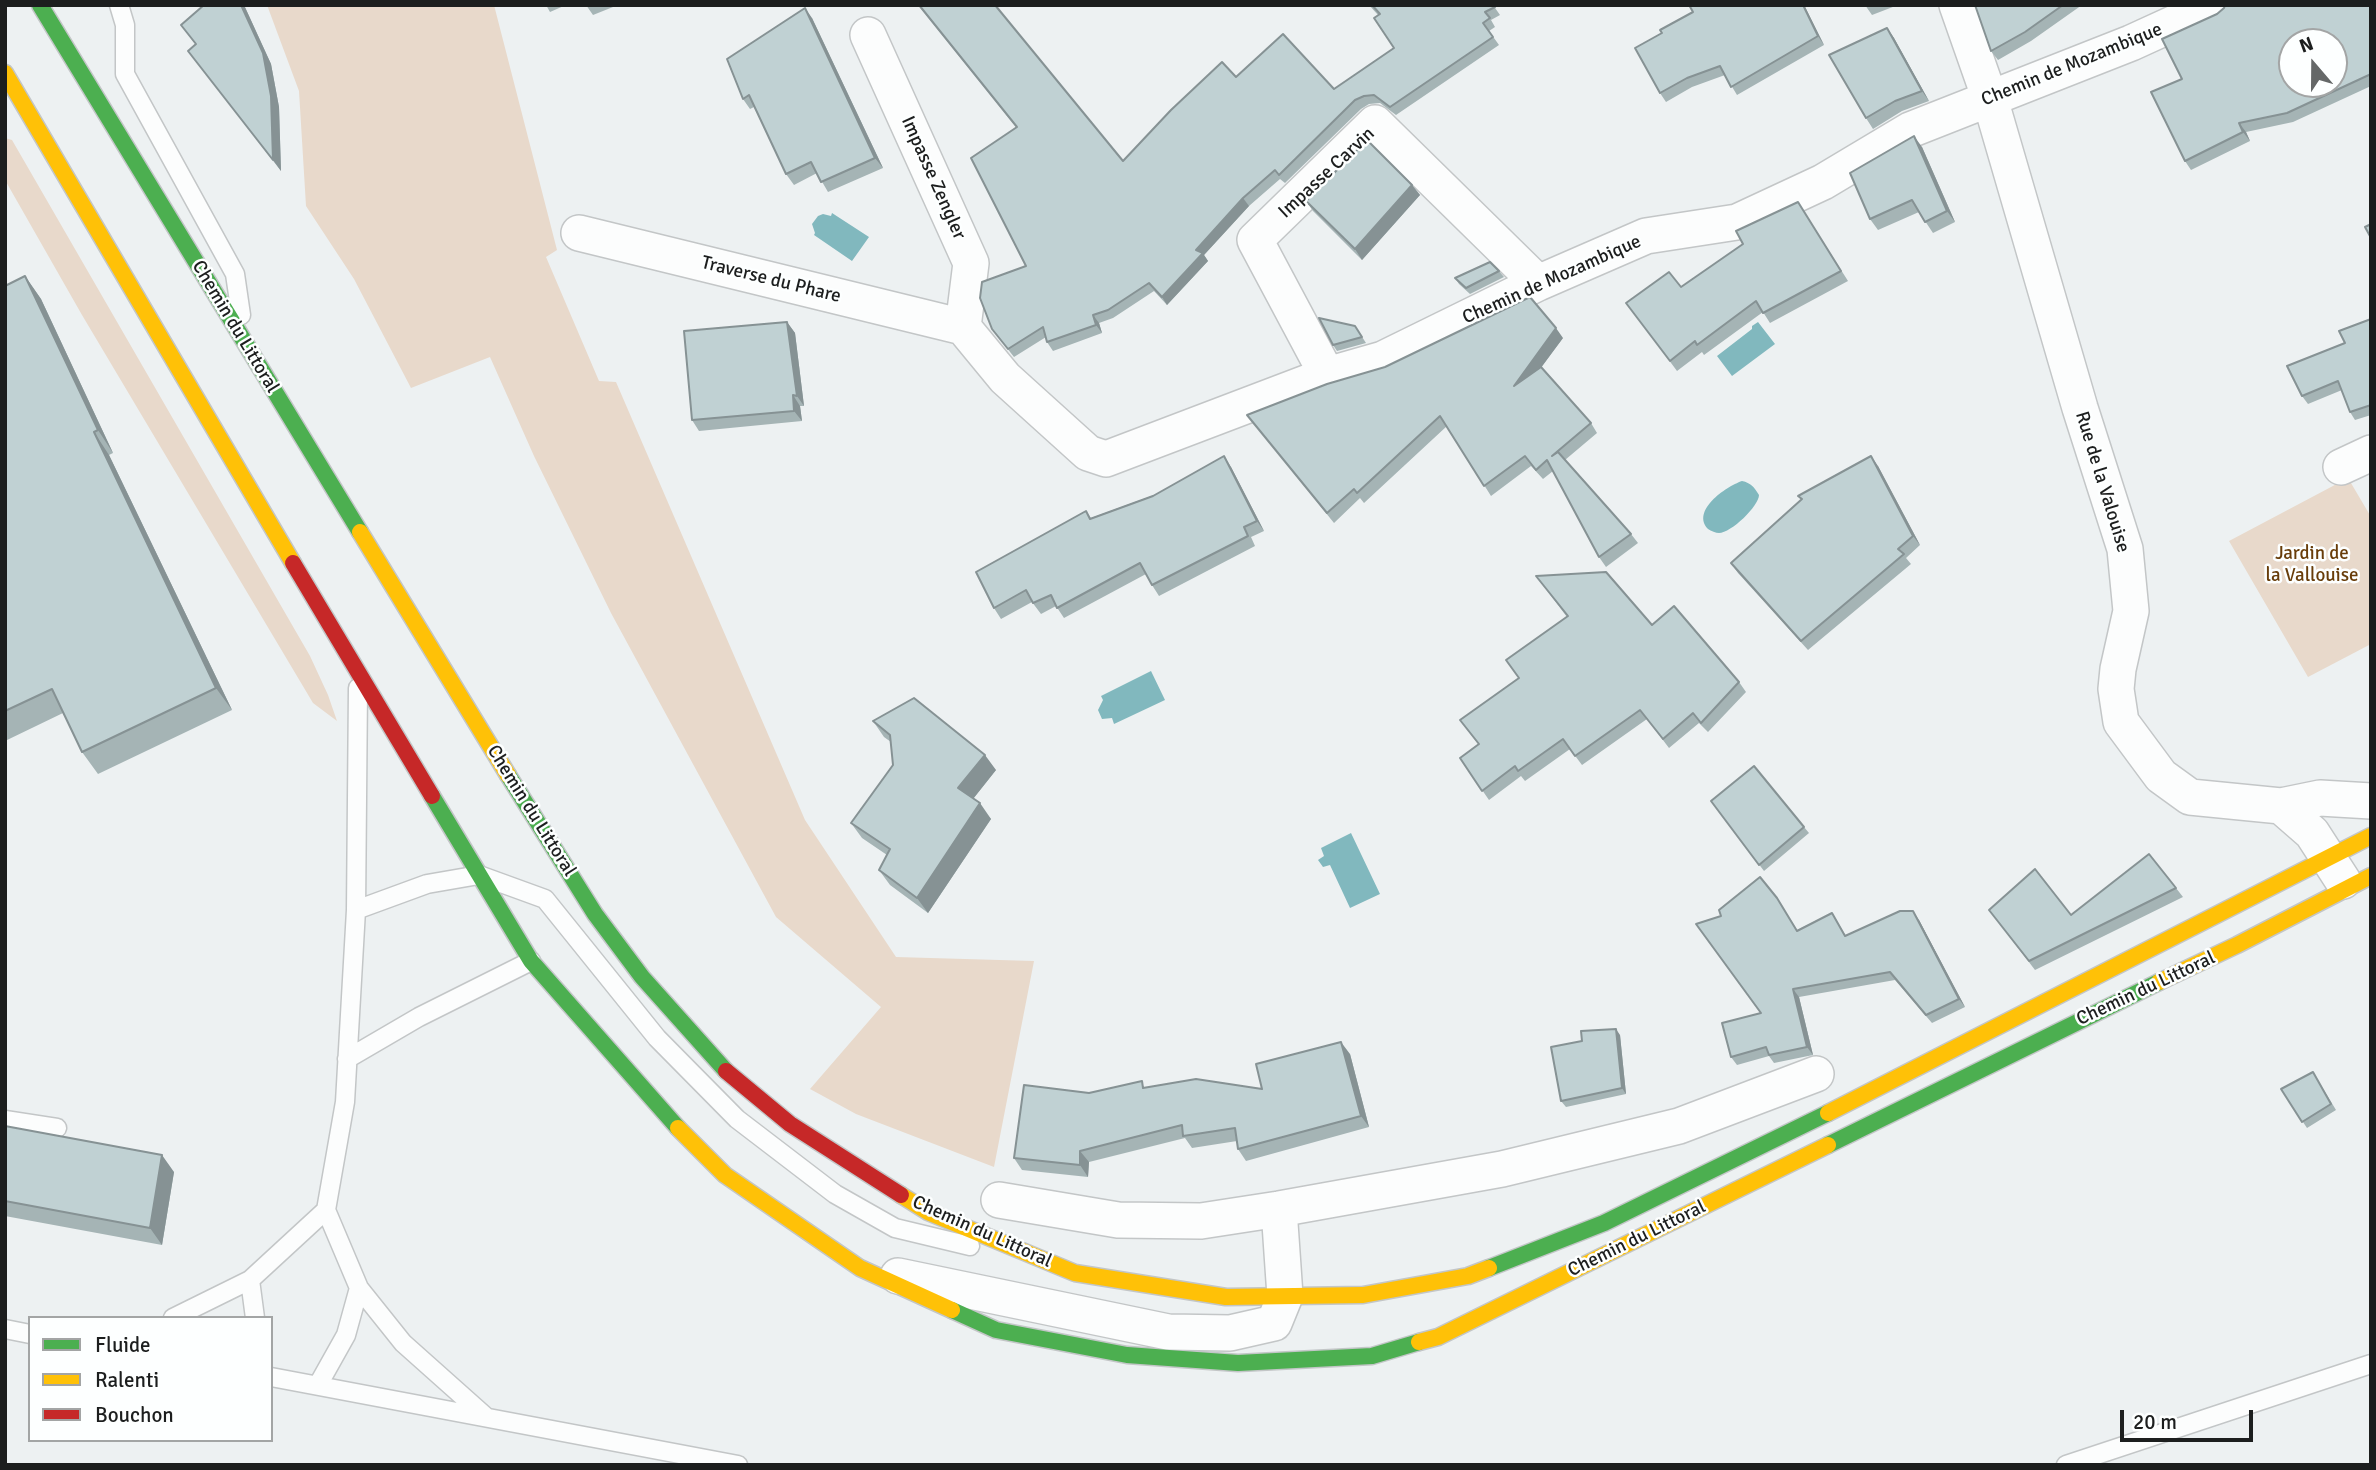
<!DOCTYPE html>
<style>
body{margin:0}
#map{position:relative;width:2376px;height:1470px;overflow:hidden;background:#edf1f2;font-family:Signika,sans-serif}
canvas{display:block}
.frame{position:absolute;inset:0;border:7px solid #1c1e1e;pointer-events:none}
.legend{position:absolute;left:28px;top:1316px;width:245px;height:126px;box-sizing:border-box;background:#fdffff;border:2px solid #a3a5a5;margin:0;padding:9px 12px;list-style:none;font-size:21px;color:#1c1e1e}
.legend li{display:flex;align-items:center;gap:14px;height:35px}
.legend b{width:35px;border:2px solid #a3a5a5}
.north{position:absolute;left:2278px;top:28px;width:70px;height:70px;box-sizing:border-box;background:#fdffff;border:2px solid #a3a5a5;border-radius:50%;rotate:340deg;font-size:19px;font-weight:700;line-height:28px;text-align:center;color:#1c1e1e}
.north::after{content:'';display:block;margin:auto;width:24px;height:32px;background:#656868;clip-path:polygon(50% 0,100% 100%,50% 72%,0 100%)}
.scale{position:absolute;left:2120px;top:1410px;width:133px;height:32px;box-sizing:border-box;border:4px solid #1c1e1e;border-top:0;padding-left:9px;font-size:21px;line-height:24px;white-space:nowrap;color:#1c1e1e;-webkit-text-stroke:5px #fdffff;paint-order:stroke}
</style>
<div id="map">
<canvas width="2376" height="1470"></canvas>
<div class="frame"></div>
<ul class="legend">
<li><b style="height:9px;background:#4caf50"></b>Fluide</li>
<li><b style="height:9px;background:#ffc107"></b>Ralenti</li>
<li><b style="height:9px;background:#c62828"></b>Bouchon</li>
</ul>
<div class="north">N</div>
<div class="scale">20 m</div>
</div>
<script>
const g = document.querySelector('canvas').getContext('2d');
g.lineJoin = 'round';
function paint(path, color) { g.fillStyle = color; g.fill(path, 'evenodd'); }
function trace(path, color, width, dash) { g.strokeStyle = color; g.lineWidth = width; g.lineCap = dash ? 'butt' : 'round'; g.setLineDash(dash || []); g.stroke(path); }
function label(font, color, halo, rows, align = 'center') {
  g.font = font + ' Signika,sans-serif'; g.lineWidth = 5; g.setLineDash([]); g.textBaseline = 'middle'; g.strokeStyle = halo; g.fillStyle = color; for (const [text, x, y, turn = 0] of rows) {
    g.save(); g.translate(x, y); g.rotate((+turn || 0) * Math.PI / 180); g.textAlign = isNaN(turn) ? turn : align; if (halo) g.strokeText(text, 0, 0); g.fillText(text, 0, 0); g.restore();
  }
}
paint(new Path2D(`
 M267,5h227l63,245 -11,7 53,124 17,1 189,438 91,137 138,4 -40,206 -138,-53 -46,-25 71,-82 -105,-90 -165,-304 -77,-157 -44,-99 -79,31 -57,-109 -48,-73 -7,-115z
 M5,138l7,2 298,516 18,39 9,26 -24,-18 -231,-388 -77,-135z
 M2348,478l23,39v127l-63,33 -79,-136z`), '#e8d9cb');
paint(new Path2D(`
 M832,213l37,24 -17,24 -38,-26 1,-2 -3,-9 6,-8 5,-2 8,2z
 M1758,322l17,22 -43,32 -15,-20 35,-27v-3z
 M1742,481c9,2 12,6 17,14 0,11 -28,38 -40,38 -3,0 -8,-2 -11,-4 -17,-18 17,-42 34,-48z
 M1151,671l14,29 -51,24 -2,-6 -10,1 -4,-9 5,-10 -2,-4z
 M1351,833l29,61 -30,14 -20,-43 -7,2 -5,-7 6,-4 -3,-8z`), '#81b8be');
const lane = new Path2D(`
 M119,5l6,20v49l110,200 6,41
 M356,910l71,-26 52,-9 66,24 112,139 80,81 98,75 60,34 75,18
 M347,1059l72,-42 112,-56
 M5,1120l52,8
 M250,1280l5,38
 M359,1288l44,55 83,74
 M173,1318l77,-38 76,-70
 M5,1329l25,5
 M271,1377l467,88
 M318,1385l28,-50 13,-47 -33,-78 19,-108 11,-192 2,-222
 M2066,1465l305,-101`);
const street = new Path2D(`
 M1957,5l33,94 90,309 45,141 6,62 -13,58 -2,20 5,33 40,54 29,21 91,9 39,-8 51,3
 M868,35l103,228 -8,64
 M579,233l384,94
 M963,327l42,51 83,75 18,6 221,-84 56,-16 155,-76 108,-47 91,-14 86,-40 87,-52 221,-87 83,-38
 M1327,375l-72,-135 120,-117 163,160
 M2341,467l30,-14
 M2281,806l31,27 31,48
 M999,1200l119,20 83,1 78,-12 223,-40 177,-43 137,-52
 M898,1276l270,56 62,1 44,-10 11,-27 -6,-87`);
const fast = new Path2D(`
 M40,5l320,527
 M508,775l87,139 47,63 84,94
 M432,796l99,165 147,167
 M1828,1145l331,-163
 M1489,1268l115,-45 224,-110
 M952,1310l44,20 131,25 111,8 134,-7 47,-14`);
const slow = new Path2D(`
 M5,73l288,490
 M360,532l148,243
 M2159,982l78,-37 134,-69
 M1828,1113l543,-277
 M678,1128l47,47 135,93 92,42
 M901,1195l27,17 147,61 151,24 137,-2 105,-19 21,-8
 M1419,1342l19,-5 390,-192`);
const jam = new Path2D(`
 M293,563l139,233
 M726,1071l64,53 111,71`);
trace(lane, '#c3c6c7', 21);
trace(street, '#c3c6c7', 38);
trace(fast, '#c3c6c7', 19);
trace(slow, '#c3c6c7', 19);
trace(jam, '#c3c6c7', 19);
trace(lane, '#fcfdfd', 18);
trace(street, '#fcfdfd', 35);
trace(fast, '#4caf50', 16);
trace(slow, '#ffc107', 16);
trace(jam, '#c62828', 16);
paint(new Path2D(`
 M204,5h40l27,59 8,43 2,64 -93,-120 8,-6 -15,-20z
 M546,5h20l-16,7z
 M586,5h32l-25,10z
 M918,5h77l128,156 113,-84 98,12 60,-41 -16,-33 -9,-10h124l7,10 -9,5 4,7 -6,4 10,14 -103,70 -16,-12 -11,1 -8,5 -76,74 -5,-4 -31,27 -45,49 4,6 -41,44 -13,-14 -41,27 -14,5 3,10 -49,18 -6,-9 -1,-5 -32,20 -22,-28 34,-63 -10,-139z
 M1689,5h115l20,40 -87,50 -12,-20 -33,12 -26,15 -6,-9 2,-60 31,-21z
 M1865,5h33l-26,10z
 M1975,5h107l-51,36 -33,19 -7,-9z
 M2371,5v81l-78,36 -47,10 4,9 -59,29 -6,-9 -3,-82 35,-65 7,-6z
 M812,18l71,150 -55,24 -11,-19 -23,12 -8,-11 -32,-67 -4,2 -7,-10z
 M1887,28l7,10 35,63 -27,10 -29,18 -7,-11z
 M1922,147l33,75 -22,11 -14,-21 -41,18 -8,-11z
 M1412,185l8,10 -58,65 -49,-49 -7,-10z
 M1805,213l43,68 -78,42 -7,-11 -59,43 -2,-3 -25,19 -43,-58 47,-26z
 M1499,271l5,6 -34,17 -11,-10 -4,-6z
 M25,276l16,23 72,154 -4,2 123,255 -134,64 -16,-22 -19,-39 -58,28v-455z
 M2371,319v96l-16,5 -5,-8 -8,-22 -34,14 -6,-8 43,-53z
 M787,322l8,11 9,73h-4l2,15 -103,10 -7,-11z
 M1355,326l11,17 -29,8 -4,-6z
 M1563,338l-22,29 50,56 6,10 -32,27 66,74 7,9 -32,24 -7,-10 -46,-86 -10,8 -12,-13 -40,30 -44,-70 -83,77 -4,-5 -26,25 -87,-108z
 M1878,466l42,79 -14,13 5,6 -103,86 -70,-77 -7,-10 70,-63 -3,-4z
 M1231,467l33,64 -13,6 4,9 -96,50 -7,-11 -6,-11 -82,44 -8,-12 -15,8 -9,-12 -31,17 -7,-11 92,-97 5,7z
 M1536,576l116,49 87,57 7,10 -38,40 -9,-9 -30,25 -22,-29 -65,46 -12,-16 -45,32 -4,-5 -32,24 -29,-42 18,-14 -18,-24 59,-42 48,-61z
 M873,721l123,49 -23,29 18,20 -63,94 -38,-28 -11,-15 8,-15 -25,-17 -11,-15 42,-58 -2,-23 -7,-5z
 M1711,801l93,26 5,6 -45,38z
 M2176,888l7,9 -148,73 -39,-51 75,-4z
 M1777,898l20,32 35,-17 14,23 73,-16 46,87 -33,16 -37,-43 -96,17 14,58 -39,8 -5,-7 -32,9 -6,-8 29,-44z
 M1620,1035l6,59 -60,13 -5,-6z
 M1350,1054l19,73 -123,34 -8,-12 -1,-8 -45,7 -7,-10 -96,24 -1,15 -66,-7 -8,-12 75,-65 57,-6 116,2z
 M2313,1072l23,38 -29,18 -26,-39z
 M5,1126l169,46 -12,73 -157,-29z`), '#a5b4b5');
paint(new Path2D(`
 M241,5h3l27,59 8,43 2,64 -8,-11z
 M1803,5h1l20,40 -6,-9z
 M805,8l7,10 71,150 -8,-10z
 M1887,28l7,10 35,63 -7,-10z
 M2239,123l7,9 4,9 -7,-9z
 M1914,136l8,11 33,75 -8,-11z
 M1412,185l8,10 -58,65 -7,-11z
 M1243,198l6,8 -45,49 4,6 -41,44 -5,-8 34,-47z
 M25,276l16,23 72,154 -15,-23z
 M1093,315l6,8 3,10 -6,-8z
 M787,322l8,11 9,73 -7,-10z
 M1556,328l7,10 -42,57 -7,-9z
 M793,395l7,11 2,15 -8,-10z
 M94,432l15,23 123,255 -16,-22z
 M1224,456l7,11 33,64 -7,-10z
 M1871,456l7,10 42,79 -7,-9z
 M985,755l11,15 -27,34 -11,-16z
 M980,803l11,16 -63,94 -11,-15z
 M1913,911l6,9 46,87 -6,-8z
 M1793,989l6,8 14,58 -6,-8z
 M1616,1029l4,6 6,59 -4,-6z
 M1341,1042l9,12 19,73 -8,-11z
 M1080,1151l9,11 -1,15 -8,-12z
 M162,1155l12,17 -12,73 -12,-17z`), '#869294');
const building = new Path2D(`
 M204,5h37l22,48 8,43 2,64 -85,-109 8,-7 -15,-19z
 M919,5h76l128,156 48,-51 51,-48 14,15 47,-43 51,55 60,-41 -20,-30 6,-4 -8,-9h121l2,2 -10,5 5,6 -7,5 10,14 -103,70 -16,-12 -10,1 -9,4 -76,75 -4,-5 -32,28 -47,52 7,3 -41,44 -13,-14 -41,27 -15,5 3,10 -49,17 -4,-15 -35,22 -16,-20 -12,-31 2,-16 44,-16 -55,-108 46,-31z
 M1689,5h114l15,31 -87,51 -11,-21 -33,12 -27,15 -25,-45 27,-15 -2,-3 33,-18z
 M1975,5h88l-38,27 -34,19z
 M2225,5h146v69l-84,39 -48,10 4,9 -58,29 -34,-69 31,-13 -20,-40 55,-25 7,-6zM2292,42h42v42h-42z
 M805,8l70,150 -54,24 -10,-20 -25,12 -37,-79 -6,4 -16,-40z
 M1887,28l35,63 -27,10 -29,17 -37,-63z
 M1914,136l33,75 -22,11 -13,-22 -42,19 -20,-46z
 M1367,140l45,45 -57,64 -49,-48z
 M1798,202l43,69 -78,42 -7,-12 -59,44 -2,-4 -25,20 -44,-58 43,-31 12,15 62,-43 -7,-13z
 M2371,224v14l-6,-11z
 M1490,262l9,9 -33,17 -11,-10z
 M25,276l73,154 -4,2 122,256 -134,64 -30,-63 -47,22v-425z
 M1530,297l26,31 -42,58 27,-19 50,56 -39,33 6,-4 73,82 -32,23 -52,-97 -11,10 -11,-14 -41,30 -44,-70 -83,77 -3,-4 -27,24 -80,-98 80,-31 58,-17z
 M1319,318l36,8 7,11 -29,8z
 M2371,319v86l-21,7 -12,-31 -36,15 -15,-30 58,-23 -6,-12z
 M787,322l10,74 -4,-1 1,16 -102,9 -8,-89z
 M1224,456l33,65 -13,6 4,9 -96,49 -12,-22 -83,45 -6,-13 -18,8 -7,-13 -32,18 -18,-36 110,-61 4,8 63,-23z
 M1871,456l42,80 -15,13 6,5 -103,87 -70,-78 71,-64 -4,-3z
 M1606,572l46,53 22,-19 65,76 -38,41 -8,-10 -30,26 -23,-29 -65,46 -12,-17 -45,32 -3,-5 -33,25 -22,-33 19,-14 -19,-24 59,-42 -13,-18 62,-44 -32,-40z
 M914,698l71,57 -27,33 22,15 -63,95 -38,-28 11,-21 -39,-26 42,-58 -3,-30 -17,-14z
 M1754,766l50,61 -45,38 -48,-64z
 M2149,854l27,34 -147,73 -40,-51 46,-41 36,46z
 M1760,877l17,21 20,33 35,-18 13,23 55,-25h13l46,88 -33,16 -36,-43 -97,17 14,58 -38,8 -3,-8 -35,10 -9,-34 39,-10 -65,-89 25,-8 -2,-6z
 M1616,1029l6,59 -61,13 -10,-54 31,-6 -1,-10z
 M1341,1042l20,74 -123,33 -3,-21 -52,8 -1,-11 -102,26v14l-66,-7 10,-73 65,8 53,-12 1,7 53,-9 66,10 -6,-25z
 M2313,1072l18,32 -29,18 -21,-33z
 M5,1126l157,29 -12,73 -145,-27z`);
paint(building, '#c0d1d3');
trace(building, '#869294', 2);
label('19px', '#1c1e1e', '#fdffff', [
 ["Chemin de Mozambique",2072,65,-22],
 ["Impasse Carvin",1327,173,-43],
 ["Impasse Zengler",933,178,66],
 ["Traverse du Phare",771,280,14],
 ["Chemin de Mozambique",1552,280,-24],
 ["Chemin du Littoral",235,327,59],
 ["Rue de la Valouise",2102,482,73],
 ["Chemin du Littoral",531,811,58],
 ["Chemin du Littoral",2146,989,-25],
 ["Chemin du Littoral",982,1232,24],
 ["Chemin du Littoral",1637,1239,-26]
]);
label('19px', '#683d0a', '#fdffff', [
 ["Jardin de",2312,554],
 ["la Vallouise",2312,576]
]);
</script>
